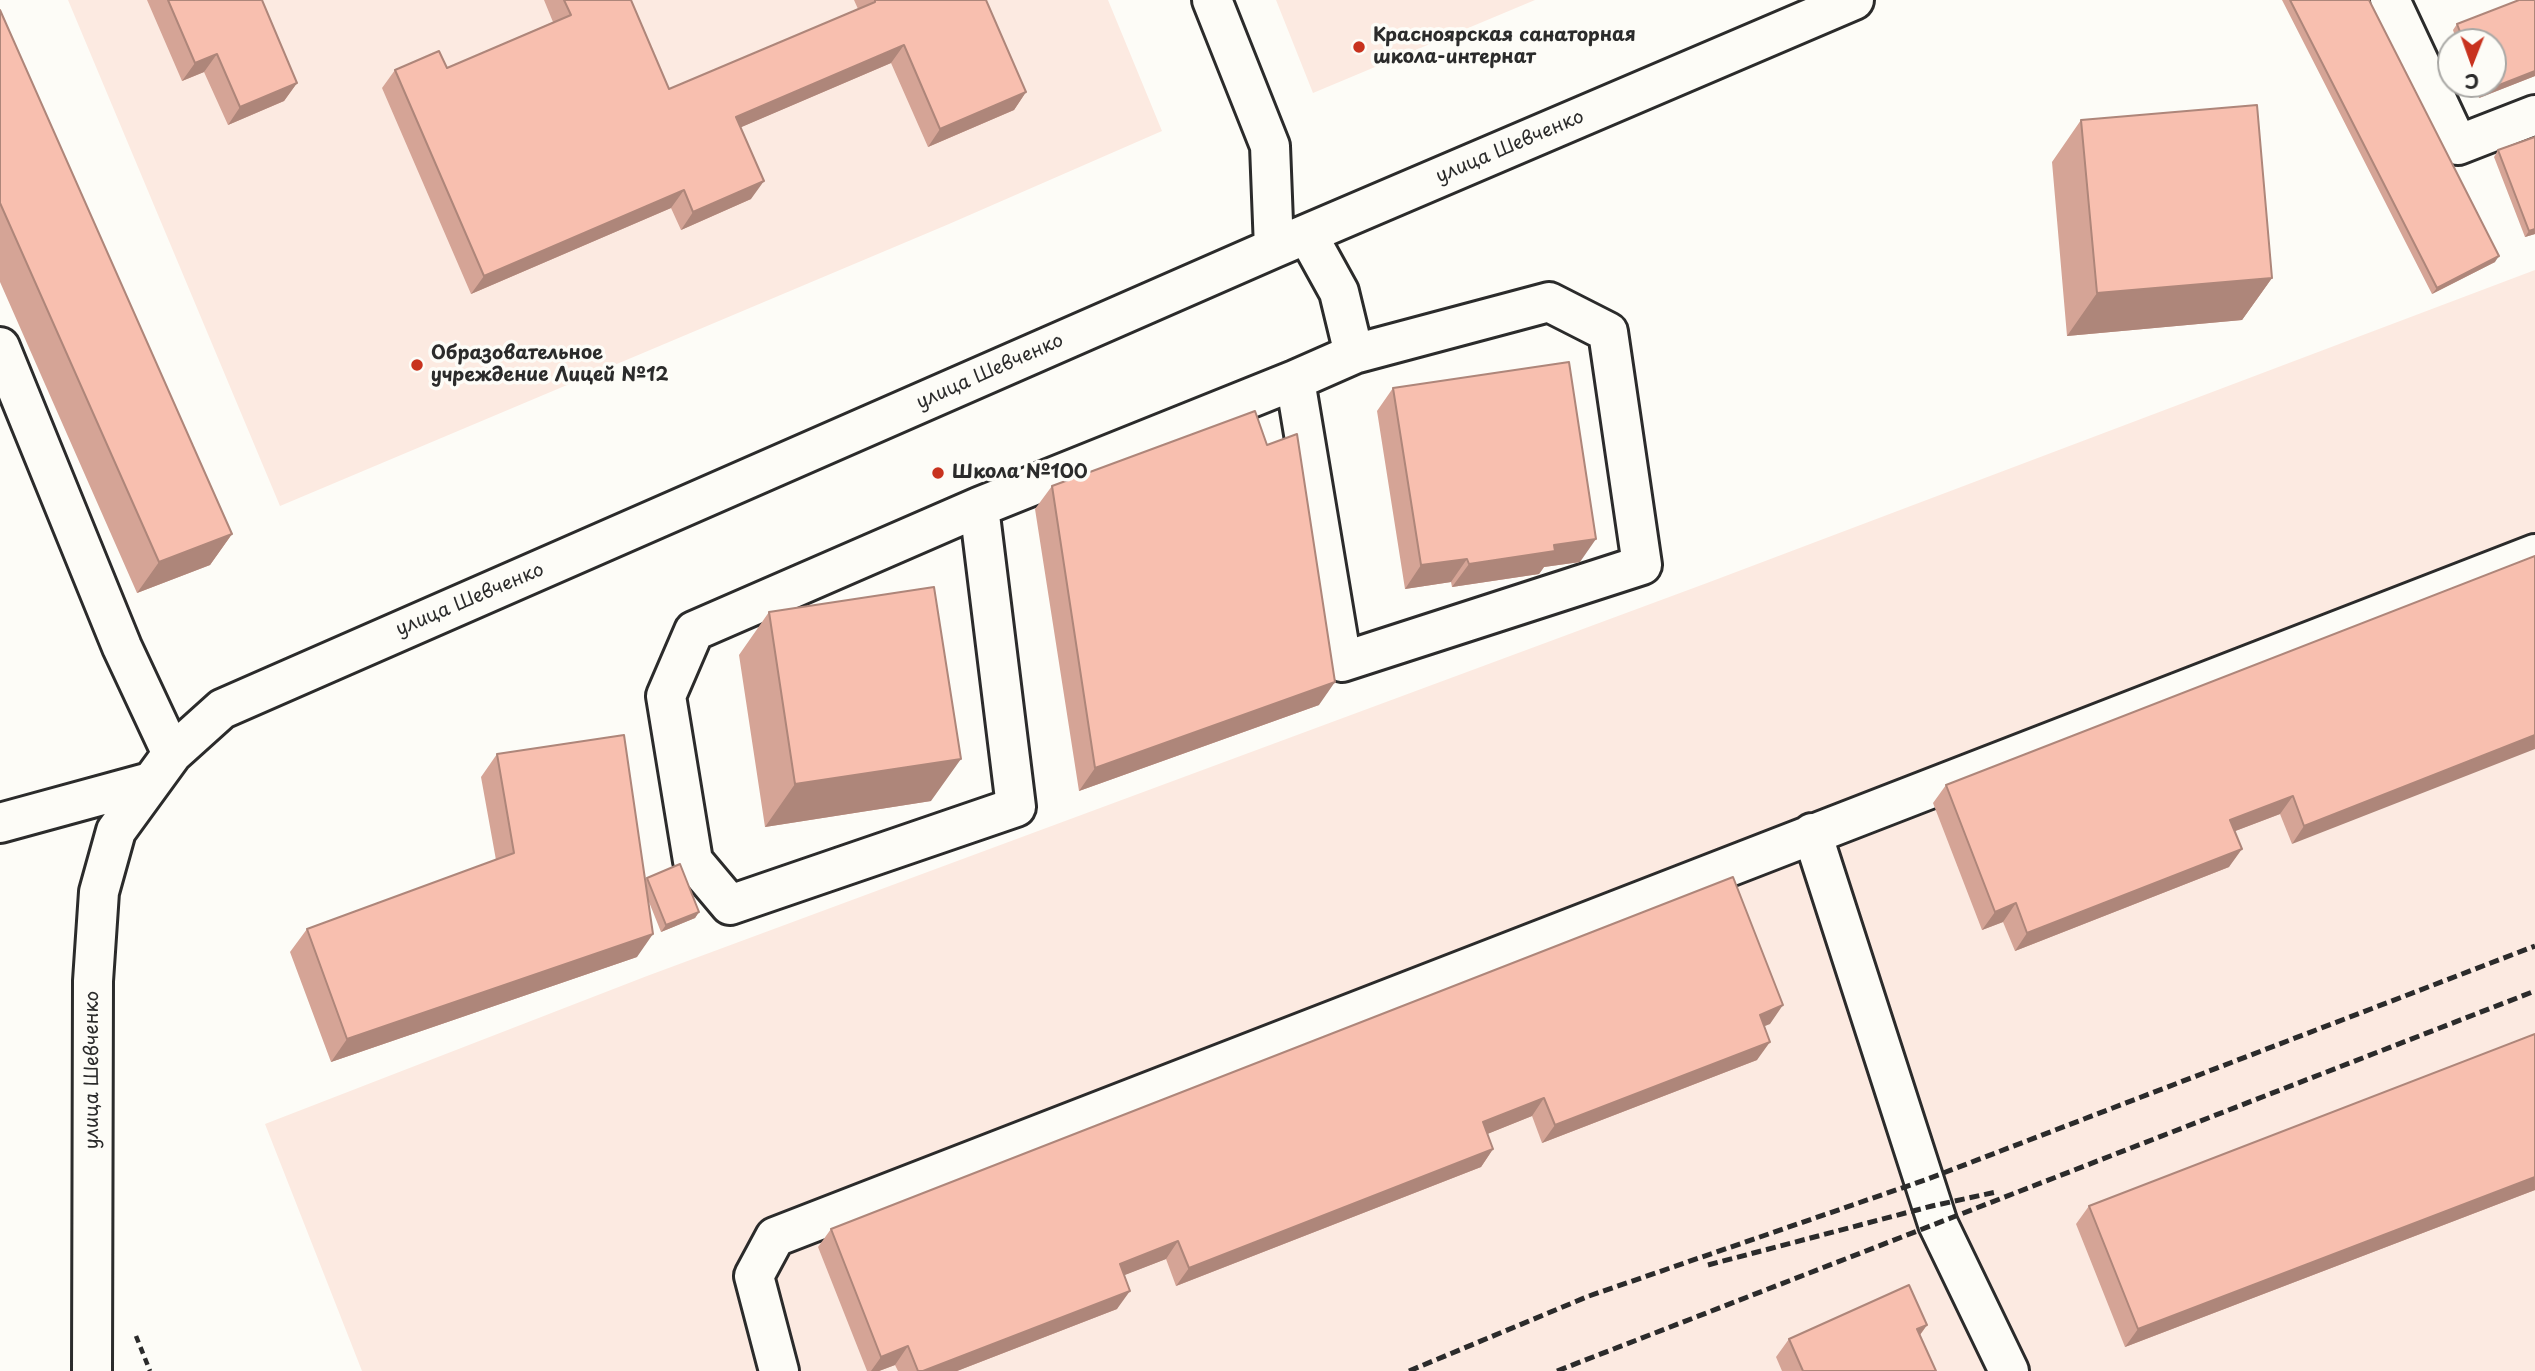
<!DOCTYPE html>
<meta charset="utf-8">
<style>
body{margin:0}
#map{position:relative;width:2535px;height:1371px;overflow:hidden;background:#fdfcf7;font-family:"Playpen Sans",sans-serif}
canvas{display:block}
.north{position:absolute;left:2437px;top:28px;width:70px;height:70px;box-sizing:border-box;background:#fdfcf7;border:2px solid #a9a8a5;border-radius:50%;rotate:181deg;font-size:19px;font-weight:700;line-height:28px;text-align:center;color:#2b2b2b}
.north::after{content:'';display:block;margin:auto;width:24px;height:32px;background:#c8321e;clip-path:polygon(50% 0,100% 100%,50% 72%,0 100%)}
</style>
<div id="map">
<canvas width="2535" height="1371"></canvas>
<div class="north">С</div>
</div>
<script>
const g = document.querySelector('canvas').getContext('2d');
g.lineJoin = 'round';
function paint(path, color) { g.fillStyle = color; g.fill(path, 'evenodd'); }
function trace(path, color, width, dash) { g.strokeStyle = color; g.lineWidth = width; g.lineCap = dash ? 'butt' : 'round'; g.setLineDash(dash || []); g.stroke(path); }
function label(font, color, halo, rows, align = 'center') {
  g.font = font + ' "Playpen Sans",sans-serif'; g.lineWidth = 7; g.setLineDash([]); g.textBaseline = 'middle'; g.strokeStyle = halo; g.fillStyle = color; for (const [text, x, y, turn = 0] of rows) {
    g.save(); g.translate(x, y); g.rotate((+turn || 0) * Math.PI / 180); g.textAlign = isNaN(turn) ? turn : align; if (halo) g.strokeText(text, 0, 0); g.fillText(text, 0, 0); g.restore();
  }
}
paint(new Path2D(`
 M68,0h1040l54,131 -213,93 -669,282z
 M1276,0h259l-222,93z
 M2535,270v1101h-2173l-97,-247 382,-148 1060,-393z`), '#fceae1');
const minor = new Path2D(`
 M1212,0l58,146 4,102
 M2390,0l68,145 77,-30
 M1307,234l32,58 15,62
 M0,347l122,300 50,107
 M979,507l37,300 -286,98 -37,-44 -27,-165 28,-65 285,-124 316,-127 59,-26 195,-52 59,30 34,233 -300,97 -47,-282
 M0,823l150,-41
 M1812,833l126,391 71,147
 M92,1371l1,-390 6,-89 17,-61 56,-77 50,-45 1052,-461 580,-248
 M779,1371l-25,-95 21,-39 1760,-683`);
trace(minor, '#2b2b2b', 44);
trace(new Path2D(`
 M136,1336l14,35`), '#2b2b2b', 4.5, [7, 5]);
trace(minor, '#fdfcf7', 38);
trace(new Path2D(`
 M1708,1265l224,-59 64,-14
 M1409,1371l180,-75 336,-116 610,-234
 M1557,1371l978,-380`), '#2b2b2b', 5, [10, 5]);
paint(new Path2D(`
 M147,0h115l35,83 -13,18 -56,24 -24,-53 -22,9z
 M544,0h87l38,89 189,-80 -4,-9h132l40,92 -12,18 -86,37 -37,-84 -150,64 10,72 -70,31 -10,-22 -200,86 -89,-206 13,-18 52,-2 106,-46z
 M2282,0h87l126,262 -63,32z
 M2535,0v76l-56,22 -5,-14h19v-42h-36l-4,-12 4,-6z
 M0,10l232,524 -22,31 -73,28 -137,-311z
 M2081,120l191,158 -30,42 -175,16 -15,-174z
 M2498,150l37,84 -10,3 -31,-80z
 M1393,388l187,174 -36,5 -5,7 -87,13 -1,-5 -46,7 -28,-178z
 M1052,486l267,219 -240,86 -44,-282z
 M2535,556l-243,288 -12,-30 -45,17 -6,36 -214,84 -12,-29 -21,8 -49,-127 13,-18z
 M769,612l162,189 -166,26 -26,-172z
 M497,754l148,126 2,-2 52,34 -4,6 -34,14 -14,-35 -10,60 -306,105 -41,-110 17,-23 189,-69 -15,-83z
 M1770,1024l-6,2 -7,34 -215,83 -10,-27 -45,18 6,15 -12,18 -305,119 -10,-27 -42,16 -7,34 -160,62h-59l-3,-6 -16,6h-12l-49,-124 13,-18z
 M2535,1034v156l-410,157 -49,-123 13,-18z
 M1927,1325l-7,10 16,36h-154l-6,-14 13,-18z`), '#d5a496');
paint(new Path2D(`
 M904,45l-13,18 -168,72 13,-18z
 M217,54l-13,18 -22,9 13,-18z
 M2535,71v5l-56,22 5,-7z
 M297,83l-13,18 -56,24 12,-18z
 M1026,92l-12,18 -86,37 12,-18z
 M764,181l-13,18 -70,31 12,-18z
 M684,190l-13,18 -200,86 13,-18z
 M2535,229v5l-10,3 4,-6z
 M2499,256l-4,6 -63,32 5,-6z
 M2272,278l-30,42 -175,16 30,-43z
 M232,534l-22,31 -73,28 22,-31z
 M1596,539l-16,23 -36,5 -5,7 -87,13 17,-23 85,-19z
 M1467,559l-16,23 -46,7 16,-24z
 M1335,682l-16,23 -240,86 16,-23z
 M2535,735v14l-243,95 12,-18z
 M961,759l-30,42 -166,26 30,-43z
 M2293,796l-13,18 -63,24 13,-18z
 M2242,849l-13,18 -214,84 12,-18z
 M2016,903l-13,19 -21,8 13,-18z
 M699,912l-4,6 -34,14 5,-7z
 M653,934l-16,23 -306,105 16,-23z
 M1783,1005l-13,19 -23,9 13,-18z
 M1770,1042l-13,18 -215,83 13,-18z
 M1544,1098l-12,18 -62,25 13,-19z
 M1493,1149l-12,18 -305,119 13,-18z
 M2535,1177v13l-410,157 13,-18z
 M1178,1241l-12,18 -59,23 13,-18z
 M1130,1291l-13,18 -160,62h-34z
 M1927,1325l-13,18 3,-14z
 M908,1346l-13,19 -16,6h-8l10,-14z`), '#ae867a');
const building = new Path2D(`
 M168,0h94l35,83 -57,24 -23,-53 -22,9z
 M564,0h67l38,89 206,-87v-2h111l40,92 -86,37 -36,-84 -168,72 28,64 -71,31 -9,-22 -200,86 -89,-206 44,-19 8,17 124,-53z
 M2290,0h79l130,256 -62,32z
 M2519,0h16v71l-51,20 -3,-7h12v-42h-29l-7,-18z
 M0,10l232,524 -73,28 -159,-359z
 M2257,105l15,173 -175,15 -16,-173z
 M2535,137v92l-6,2 -31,-81z
 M1569,362l27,177 -42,6 1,6 -86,13 -2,-5 -46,6 -28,-177z
 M1255,411l12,34 30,-11 38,248 -240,86 -43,-282z
 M2535,556v179l-231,91 -11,-30 -63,24 12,29 -215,84 -11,-30 -21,9 -49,-127z
 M934,587l27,172 -166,25 -26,-172z
 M624,735l29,199 -306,105 -40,-110 207,-76 -17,-99z
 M680,864l19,48 -33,13 -19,-47z
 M1733,877l50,128 -23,10 10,27 -215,83 -11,-27 -61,24 10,27 -304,119 -11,-27 -58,23 10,27 -207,80h-5l-10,-25 -27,11 -50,-128z
 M2535,1034v143l-397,152 -49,-123z
 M1909,1285l18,40 -10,4 19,42h-133l-14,-32z`);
paint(building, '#f8bfaf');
trace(building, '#ae867a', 2);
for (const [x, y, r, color] of [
 [1359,47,7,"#c8321e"],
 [417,365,7,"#c8321e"],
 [938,473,7,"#c8321e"]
]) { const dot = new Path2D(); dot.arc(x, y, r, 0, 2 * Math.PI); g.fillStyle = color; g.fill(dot); trace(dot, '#fdfcf7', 2.5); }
label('bold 19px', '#2b2b2b', '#fdfcf7', [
 ["Красноярская санаторная",1373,36],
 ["школа-интернат",1373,58],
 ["Образовательное",431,354],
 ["учреждение Лицей №12",431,376],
 ["Школа №100",952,473]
], 'left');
label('19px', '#2b2b2b', '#fdfcf7', [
 ["улица Шевченко",1510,147,-23],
 ["улица Шевченко",990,372,-24],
 ["улица Шевченко",470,600,-23],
 ["улица Шевченко",93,1070,-90]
]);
</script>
